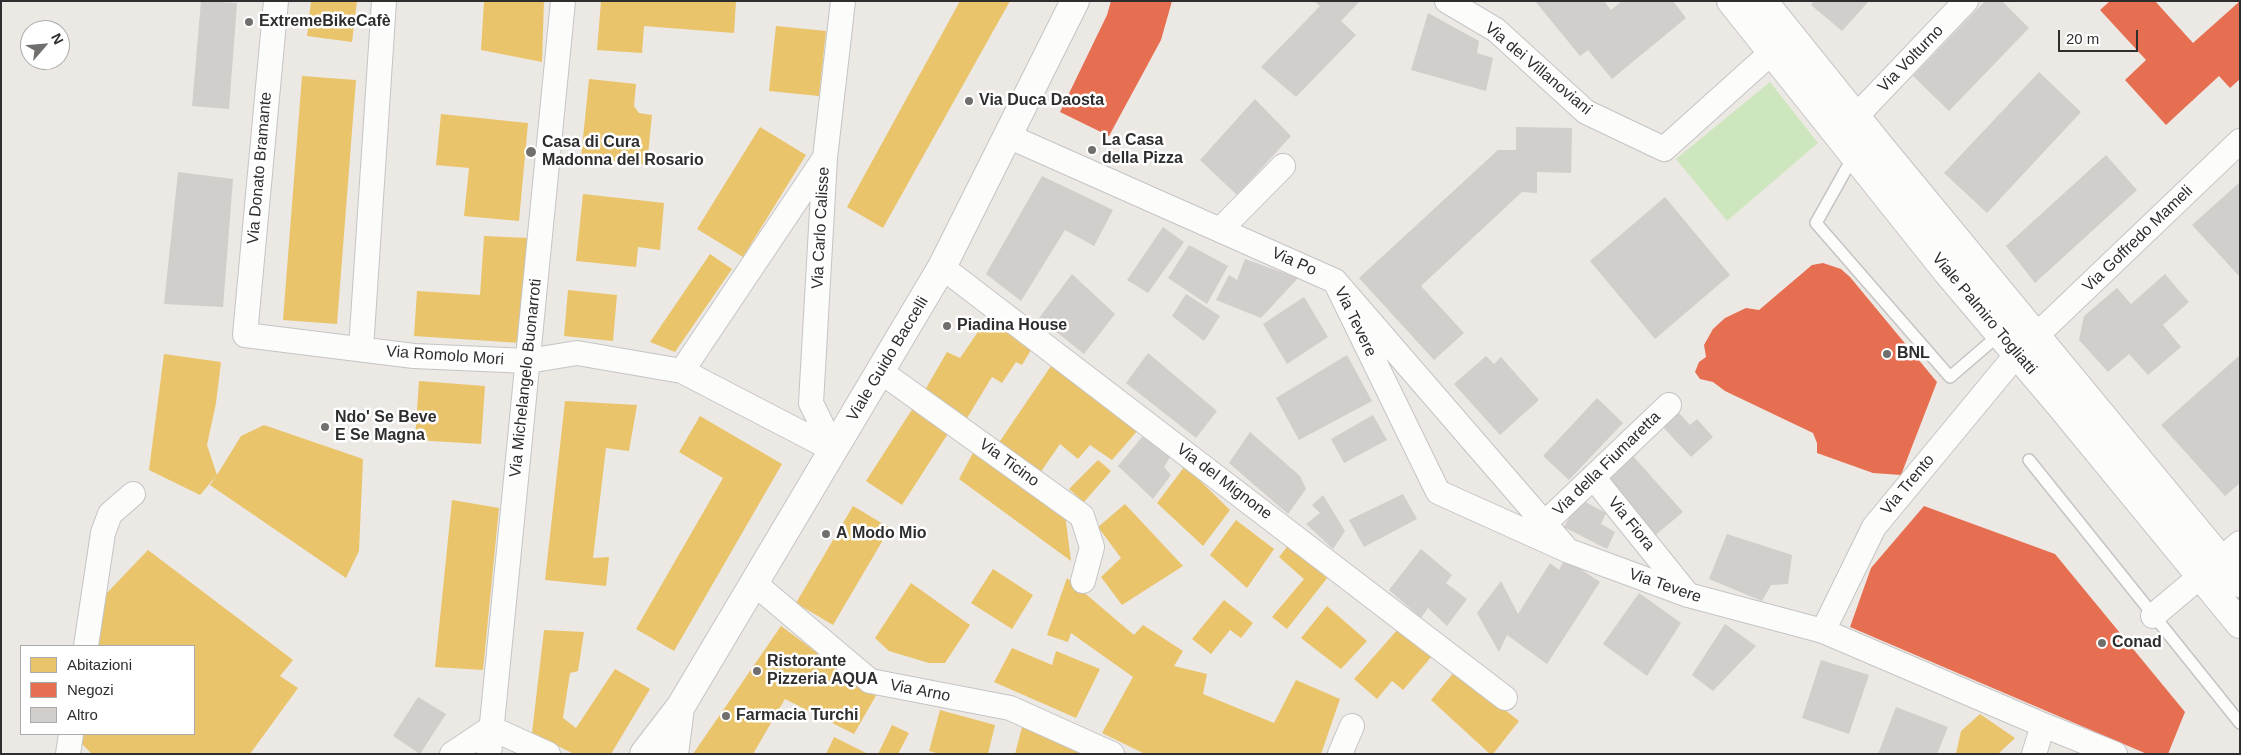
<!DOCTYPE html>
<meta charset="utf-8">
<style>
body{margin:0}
#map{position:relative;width:2241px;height:755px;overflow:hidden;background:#ece8e4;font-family:Arial,sans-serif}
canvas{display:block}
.frame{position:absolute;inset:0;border:2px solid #2e2e2e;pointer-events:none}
.legend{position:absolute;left:20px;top:645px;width:175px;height:90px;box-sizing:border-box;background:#fff;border:1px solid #ababab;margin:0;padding:6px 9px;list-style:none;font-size:15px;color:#2e2e2e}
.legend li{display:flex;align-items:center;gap:10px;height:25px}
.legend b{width:25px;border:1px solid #ababab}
.north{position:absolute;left:20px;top:20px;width:50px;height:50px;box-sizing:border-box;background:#fff;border:1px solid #ababab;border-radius:50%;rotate:63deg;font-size:14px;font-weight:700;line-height:20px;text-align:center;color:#2e2e2e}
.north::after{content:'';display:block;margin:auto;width:18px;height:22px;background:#706f6e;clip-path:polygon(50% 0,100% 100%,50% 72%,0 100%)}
.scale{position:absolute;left:2058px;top:30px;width:80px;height:22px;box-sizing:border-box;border:2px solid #2e2e2e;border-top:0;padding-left:6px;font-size:15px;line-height:18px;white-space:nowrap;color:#2e2e2e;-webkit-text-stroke:4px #fff;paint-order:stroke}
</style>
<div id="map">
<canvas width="2241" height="755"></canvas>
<div class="frame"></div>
<ul class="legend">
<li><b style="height:14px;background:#e9c46a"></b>Abitazioni</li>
<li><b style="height:14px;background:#e76f51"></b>Negozi</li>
<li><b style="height:14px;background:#d1cecb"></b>Altro</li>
</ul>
<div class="north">N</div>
<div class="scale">20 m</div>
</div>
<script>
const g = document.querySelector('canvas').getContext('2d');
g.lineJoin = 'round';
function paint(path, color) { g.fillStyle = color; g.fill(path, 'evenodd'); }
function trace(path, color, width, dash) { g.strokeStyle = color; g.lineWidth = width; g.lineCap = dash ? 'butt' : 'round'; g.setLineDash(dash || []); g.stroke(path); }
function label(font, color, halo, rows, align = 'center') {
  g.font = font + ' Arial,sans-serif'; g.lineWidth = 5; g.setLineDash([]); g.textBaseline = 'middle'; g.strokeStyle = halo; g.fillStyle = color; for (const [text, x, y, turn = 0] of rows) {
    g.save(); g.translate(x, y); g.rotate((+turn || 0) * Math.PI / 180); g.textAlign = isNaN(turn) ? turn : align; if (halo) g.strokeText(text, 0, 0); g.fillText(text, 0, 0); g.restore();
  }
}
paint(new Path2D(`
 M1770,82l48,61 -91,78 -51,-62z`), '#cee6be');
paint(new Path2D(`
 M311,1h46l-5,41 -45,-6z
 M484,1h60l-2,61 -61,-12z
 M601,1h135l-2,32 -90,-7 -2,27 -45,-3z
 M960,1h50l-127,227 -36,-21z
 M776,26l50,5 -7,65 -50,-5z
 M302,76l54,4 -19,244 -54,-4z
 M589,79l47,5 -2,22 5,7 13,2 -5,50 -66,-7z
 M441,114l87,9 -9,98 -55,-5 5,-48 -33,-3z
 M760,127l46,28 -63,102 -46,-28z
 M583,194l81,9 -4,47 -22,-3 -2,20 -60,-6z
 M484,236l44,2 -7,105 -107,-7 3,-45 63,4z
 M710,254l22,15 -57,83 -25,-10z
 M568,290l49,5 -4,46 -49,-5z
 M991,313l43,32 -12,20 -6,-3 -14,21 -10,-6 -25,41 -42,-28 22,-38 13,6z
 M164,354l57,8 -5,41 -9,42 10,30 24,-39 23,-11 99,34 -4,92 -13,27 -136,-93 7,-10 -17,20 -51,-25z
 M1053,363l85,67 -26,30 -22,-15 -12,14 -18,-15 -20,29 -42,-29z
 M419,381l66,5 -4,58 -66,-4z
 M565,401l72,4 -8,46 -23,-3 -13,110 16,-1 -3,29 -61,-6z
 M913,408l36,24 -47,73 -36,-24z
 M700,416l82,48 -108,187 -38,-22 87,-151 -44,-26z
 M975,449l90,65 6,47 -112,-82z
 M1098,460l13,11 -27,31 -15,-13z
 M1185,466l45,44 -27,36 -46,-43z
 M452,500l47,8 -16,162 -48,-3z
 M1125,504l58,62 -61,39 -21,-28 20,-19 -23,-31z
 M853,506l37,22 -57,97 -37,-22z
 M1236,520l38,29 -27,39 -37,-33z
 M1290,543l38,34 -41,52 -15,-12 32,-38 -25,-22z
 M148,550l145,110 -13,16 18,12 -48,66h-158l-12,-12 1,-8h113v-88h-99l8,-49z
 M993,569l40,26 -21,34 -41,-26z
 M1067,578l67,57 9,-10 40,26 -9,15 33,8 -4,20 71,29 22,-43 44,19 -19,55h-176l-43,-21 31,-56 -62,-44 -3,9 -21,-7z
 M911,583l59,42 -25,38h-16l-40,-12 -14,-13z
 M1224,600l29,23 -12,15 -11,-8 -19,24 -19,-15z
 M1327,606l40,35 -26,28 -40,-31z
 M781,626l76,56 21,10 -24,42 -69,-35 -32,55h-60z
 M1399,628l33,28 -29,34 -11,-9 -15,18 -23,-20z
 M544,630l40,2 -6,39 -8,2 -7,45 13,10 39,-59 35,20 -39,65h-37l-42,-21z
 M1012,648l40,17 4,-14 44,18 -24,49 -82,-36z
 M1455,671l64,50 -26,33h-3l-59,-54z
 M940,710l55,15 -7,29h-48l-11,-3z
 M1980,714l35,24 -17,16h-42l5,-23z
 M892,725l17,8 -11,21h-20z
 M1022,727l47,16 21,11h-75z
 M834,737l34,17h-42z`), '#e9c46a');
paint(new Path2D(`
 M1111,1h61l-11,39 -52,96 -49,-24 47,-97z
 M2110,1h45l38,42 47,-42v78l-10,9 -11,-12 -53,49 -41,-45 21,-20 -46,-50z
 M1823,263l18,6 9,8 87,105 -36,93 -28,-2 -56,-20v-10l-4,-10 -88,-42 -12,-9 -13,-3 -5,-7 4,-10 7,-5 -2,-12 9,-16 12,-11 21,-10 13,2 53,-45z
 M1924,506l131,48 130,158 -17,42h-21l-297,-127 21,-59z`), '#e76f51');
paint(new Path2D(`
 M201,1l36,2 -8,106 -37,-3z
 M1314,1h46l-19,20 15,14 -60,62 -35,-30 59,-61z
 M1535,1h69l7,9 11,-9h51l13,17 -74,61 -24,-29 -8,6z
 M1814,1h55l-27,30 -31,-26z
 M1985,1h17l27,27 -80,83 -36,-35z
 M1428,13l51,28 -2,12 16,5 -7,33 -75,-21z
 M2039,72l42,40 -94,101 -43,-40z
 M1255,99l36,37 -54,59 -37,-35z
 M1516,127l56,1 -1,45 -34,-1v21l-15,-1 -101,94 43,47 -30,27 -75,-82 139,-128h18z
 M2106,155l31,35 -102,93 -29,-37z
 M178,172l55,7 -10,128 -59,-3z
 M1042,176l71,34 -19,36 -29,-16 -44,71 -35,-27z
 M2240,182v95l-48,-52z
 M1665,197l65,78 -75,64 -65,-78z
 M1163,227l21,15 -36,51 -21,-13z
 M1189,245l39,21 -21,38 -39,-26z
 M1245,259l53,19 -37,40 -45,-18 13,-25 8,5z
 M1072,274l43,40 -31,40 -45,-36z
 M2165,274l24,28 -26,23 18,22 -33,28 -19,-21 -21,18 -29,-32 5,-24 33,-28 14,16z
 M1186,294l34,22 -16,25 -32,-25z
 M1304,297l24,40 -41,27 -24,-40z
 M1148,353l69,58 -21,27 -70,-55z
 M1347,355l25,46 -73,39 -23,-42z
 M2240,355v128l-15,13 -64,-71z
 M1486,356l8,8 7,-7 38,43 -39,35 -46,-51z
 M1597,398l26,25 -54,57 -26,-24z
 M1677,411l13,14 7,-6 16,18 -22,20 -30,-32z
 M1373,415l14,25 -43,23 -13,-24z
 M1147,431l25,23 -8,13 7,8 -18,24 -35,-33z
 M1250,432l50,44 6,13 -18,25 -59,-51z
 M1633,456l50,56 -30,25 -45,-58z
 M1403,494l14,25 -53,28 -15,-27z
 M1323,495l22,36 -12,18 -27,-25 14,-11 -8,-8z
 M1580,499l26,14 -5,11 14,8 -8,17 -43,-22z
 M1727,534l65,21 -4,29 -17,1 -9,16 -53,-22z
 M1421,549l31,26 -6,8 21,16 -20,27 -19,-18 -7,10 -32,-28z
 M1565,559l35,23 -53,82 -40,-29 -8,17 -22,-39 24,-32 17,33 32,-51 9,7z
 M1639,593l42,30 -34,53 -44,-32z
 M1725,624l31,22 -43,45 -21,-16z
 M1821,660l48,15 -20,59 -47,-16z
 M418,697l28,17 -26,40 -27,-18z
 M1896,707l52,20 -11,27h-59z`), '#d1cecb');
const service = new Path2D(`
 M1853,157l-37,66 134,154 50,-43
 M2029,460l211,263`);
const minor = new Path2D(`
 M276,1l-31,334 169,21 114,5 49,-8 105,18 152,79
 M1447,1l49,29 90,82 78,37 108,-97
 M1843,130l123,-129
 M1008,136l327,145 229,265
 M1220,230l63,-64
 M942,267l563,431
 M1335,281l103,211 131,59 119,44 135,36 220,94 72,29
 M361,349l23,-348
 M682,371l142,-212
 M880,371l202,145 10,31 -9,34
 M834,450l-23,-47 14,-245 18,-157
 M1593,477l95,118
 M1545,523l124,-118
 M754,583l116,98 140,27 102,46
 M2153,616l87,-73
 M1823,631l51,-104 143,-173 223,-213
 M86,646l17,-113 7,-19 23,-20
 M491,728l57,26
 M68,754l3,-20
 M452,754l39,-26
 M489,754l74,-753
 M1340,754l12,-28
 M2034,754l9,-29`);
const tertiary = new Path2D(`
 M1731,1l217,272 112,132 180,219
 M1763,1l119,148 358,434`);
const secondary = new Path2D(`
 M644,754l37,-48 261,-439 133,-266
 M674,754l6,-46`);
trace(service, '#c5c4c5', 14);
trace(minor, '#c5c4c5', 26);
trace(tertiary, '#c5c4c5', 30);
trace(secondary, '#c5c4c5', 30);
trace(service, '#fcfcfb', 11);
trace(minor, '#fcfcfb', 24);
trace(tertiary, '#fcfcfb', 28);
trace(secondary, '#fcfcfb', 28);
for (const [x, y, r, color] of [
 [249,22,5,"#706f6e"],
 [969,101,5,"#706f6e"],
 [1092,150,5,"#706f6e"],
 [531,152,6,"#706f6e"],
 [947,326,5,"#706f6e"],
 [1887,354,5,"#706f6e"],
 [325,427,5,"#706f6e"],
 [826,534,5,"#706f6e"],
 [2102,643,5,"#706f6e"],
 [757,671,5,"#706f6e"],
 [726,716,5,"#706f6e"]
]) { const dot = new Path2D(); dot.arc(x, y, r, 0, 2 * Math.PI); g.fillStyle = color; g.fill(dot); trace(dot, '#fff', 2); }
label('bold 16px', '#2e2e2e', '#fff', [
 ["ExtremeBikeCafè",259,22],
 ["Via Duca Daosta",979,101],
 ["La Casa",1102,141],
 ["della Pizza",1102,159],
 ["Casa di Cura",542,143],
 ["Madonna del Rosario",542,161],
 ["Piadina House",957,326],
 ["BNL",1897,354],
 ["Ndo' Se Beve",335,418],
 ["E Se Magna",335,436],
 ["A Modo Mio",836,534],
 ["Conad",2112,643],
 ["Ristorante",767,662],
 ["Pizzeria AQUA",767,680],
 ["Farmacia Turchi",736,716]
], 'left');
label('16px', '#2e2e2e', '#fff', [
 ["Via Volturno",1911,59,-46],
 ["Via dei Villanoviani",1538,69,40],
 ["Via Donato Bramante",260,168,-85],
 ["Via Carlo Calisse",821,228,-87],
 ["Via Goffredo Mameli",2138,239,-44],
 ["Via Po",1294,262,24],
 ["Viale Palmiro Togliatti",1984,314,50],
 ["Via Tevere",1355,322,64],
 ["Via Romolo Mori",445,356,4],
 ["Viale Guido Baccelli",888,359,-59],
 ["Via Michelangelo Buonarroti",526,378,-84],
 ["Via Ticino",1009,463,36],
 ["Via della Fiumaretta",1607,464,-44],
 ["Via del Mignone",1224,482,37],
 ["Via Trento",1908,485,-50],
 ["Via Fiora",1631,524,51],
 ["Via Tevere",1665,586,19],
 ["Via Arno",920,691,11]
]);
</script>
